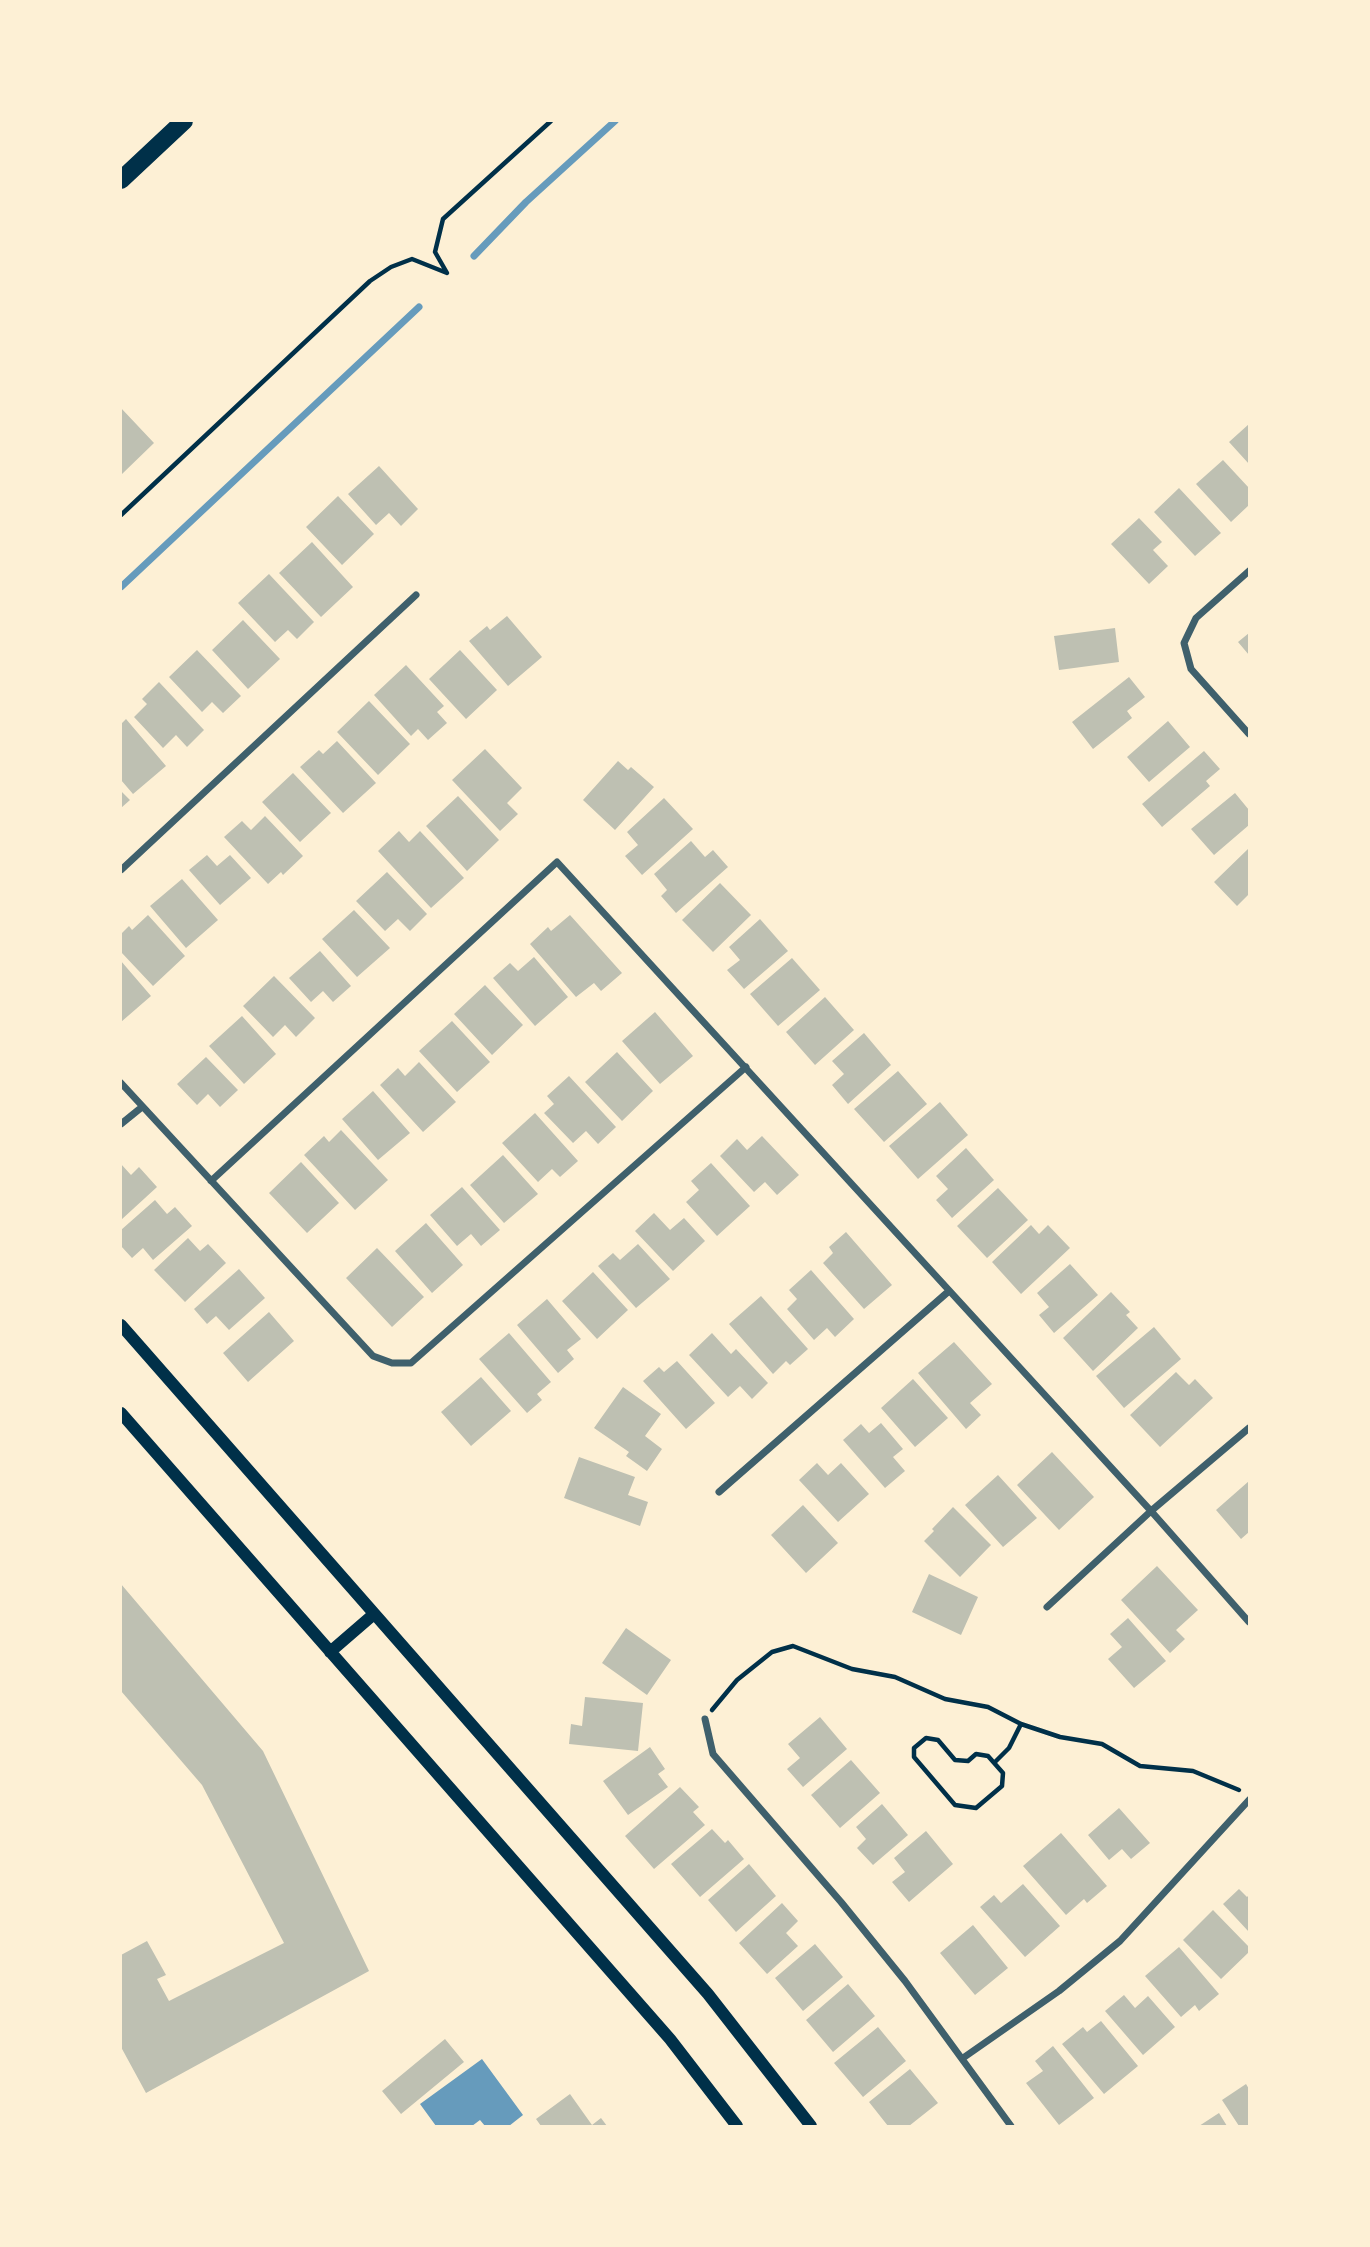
<!DOCTYPE html>
<style>
body{margin:0}
#map{position:relative;width:1370px;height:2247px;overflow:hidden;background:#fdf0d5;font-family:"DM Sans",sans-serif}
canvas{display:block}
.frame{position:absolute;inset:0;border:122px solid #fdf0d5;pointer-events:none}
</style>
<div id="map">
<canvas width="1370" height="2247"></canvas>
<div class="frame"></div>
</div>
<script>
const g = document.querySelector('canvas').getContext('2d');
g.lineJoin = 'round';
function paint(path, color) { g.fillStyle = color; g.fill(path, 'evenodd'); }
function trace(path, color, width, dash) { g.strokeStyle = color; g.lineWidth = width; g.lineCap = dash ? 'butt' : 'round'; g.setLineDash(dash || []); g.stroke(path); }
paint(new Path2D(`
 M482,2059l41,56 -14,11h-24l-5,-6 -8,6h-36l-16,-22z`), '#669bbc');
trace(new Path2D(`
 M474,256l52,-54 89,-81
 M121,587l298,-280`), '#669bbc', 7);
paint(new Path2D(`
 M121,408l33,35 -33,32z
 M1249,424v40l-20,-22z
 M1223,460l26,28v17l-18,17 -35,-38z
 M379,466l39,43 -17,17 -12,-13 -13,12 -28,-31z
 M1179,488l42,45 -26,23 -41,-44z
 M338,496l36,38 -32,31 -36,-38z
 M1139,518l23,24 -9,8 15,16 -19,18 -38,-40z
 M312,542l41,45 -32,30 -42,-44z
 M269,574l45,48 -17,17 -9,-9 -13,12 -37,-39z
 M507,616l35,41 -34,29 -39,-45 18,-15 3,4z
 M243,620l37,39 -32,30 -36,-39z
 M1115,628l4,34 -60,8 -5,-34z
 M1249,633v22l-11,-13z
 M197,650l44,46 -18,17 -11,-11 -10,10 -33,-35z
 M460,650l37,40 -31,29 -37,-40z
 M406,665l38,41 -7,6 10,11 -19,17 -10,-11 -7,7 -37,-41z
 M1129,677l16,20 -18,14 5,7 -39,31 -21,-27z
 M159,682l45,48 -17,17 -11,-12 -13,13 -29,-31 13,-13 -5,-5z
 M369,701l41,43 -32,31 -41,-43z
 M126,719l40,47 -33,28 -12,-14v-56z
 M1168,721l22,26 -41,35 -22,-25z
 M337,741l39,42 -33,30 -43,-46 19,-17 4,4z
 M485,749l37,39 -15,15 11,11 -18,17 -48,-51z
 M1204,751l16,18 -14,12 4,5 -48,41 -20,-23z
 M618,761l10,9 3,-3 23,20 -39,43 -32,-30z
 M293,773l38,40 -31,29 -38,-40z
 M121,791l9,9 -9,8z
 M1235,793l14,17v15l-35,30 -23,-26z
 M458,796l41,44 -32,31 -41,-45z
 M664,798l29,31 -51,46 -17,-19 13,-11 -11,-13z
 M265,816l38,40 -20,19 -2,-3 -13,12 -44,-47 18,-16 9,9z
 M399,831l10,11 11,-11 44,47 -33,30 -53,-57z
 M691,841l14,16 8,-7 15,17 -52,46 -15,-17 6,-6 -13,-16z
 M1249,848v46l-12,12 -23,-24z
 M207,855l10,11 13,-11 21,23 -31,27 -31,-35z
 M387,872l40,42 -17,17 -12,-12 -13,12 -29,-30z
 M182,879l36,41 -32,28 -36,-42z
 M720,883l31,32 -38,37 -31,-32z
 M354,910l36,38 -33,29 -35,-38z
 M148,915l37,41 -32,30 -32,-34v-18l8,-8 3,4z
 M570,915l52,58 -21,18 -7,-8 -18,14 -46,-53 18,-17 3,4z
 M760,919l28,32 -44,38 -17,-19 13,-10 -11,-13z
 M320,951l31,35 -18,16 -10,-11 -12,11 -22,-24z
 M534,957l34,40 -33,29 -42,-48 17,-15 8,8z
 M792,958l28,32 -42,36 -28,-32z
 M121,961l30,35 -30,26z
 M274,976l41,42 -19,19 -11,-12 -12,12 -30,-31z
 M485,985l38,40 -31,30 -38,-41z
 M825,997l29,33 -39,35 -29,-33z
 M655,1012l38,44 -33,28 -38,-43z
 M242,1016l34,38 -32,30 -35,-38z
 M452,1021l38,41 -33,30 -38,-41z
 M864,1033l27,32 -43,39 -16,-19 12,-11 -12,-13z
 M617,1052l36,39 -31,30 -37,-39z
 M206,1057l32,33 -18,17 -12,-13 -11,11 -20,-21z
 M419,1062l37,40 -33,30 -43,-47 18,-17 7,8z
 M898,1071l29,33 -43,38 -30,-33z
 M569,1076l47,51 -18,17 -12,-13 -13,12 -29,-30 10,-9 -7,-8z
 M373,1091l37,42 -32,27 -36,-41z
 M940,1102l28,33 -50,44 -29,-33z
 M535,1113l43,48 -18,16 -8,-8 -14,13 -36,-39z
 M341,1130l47,50 -33,30 -51,-55 20,-19 5,6z
 M762,1136l37,39 -22,20 -12,-13 -11,10 -34,-36 17,-17 10,11z
 M966,1148l28,32 -42,38 -16,-18 12,-11 -12,-13z
 M503,1155l35,39 -34,29 -34,-38z
 M301,1162l38,41 -32,30 -38,-40z
 M711,1163l39,43 -33,30 -31,-34 13,-12 -8,-9z
 M121,1164l10,11 8,-8 18,20 -36,33z
 M462,1187l38,43 -19,16 -10,-12 -14,12 -27,-31z
 M998,1188l30,32 -41,38 -30,-32z
 M155,1200l12,14 8,-7 17,19 -39,34 -10,-12 -11,10 -11,-12v-16z
 M654,1213l16,17 14,-12 21,23 -32,30 -38,-40z
 M426,1223l37,42 -31,28 -37,-42z
 M1031,1225l8,9 9,-9 22,23 -49,46 -29,-32z
 M846,1232l46,53 -28,24 -41,-46 10,-10 -4,-6z
 M188,1238l12,13 8,-7 18,19 -41,39 -31,-32z
 M638,1244l32,35 -34,29 -38,-42 15,-13 7,7z
 M377,1248l47,49 -32,30 -46,-49z
 M1070,1264l28,31 -44,38 -15,-18 10,-8 -12,-14z
 M239,1269l26,29 -36,32 -13,-14 -9,8 -13,-15z
 M811,1270l43,49 -19,18 -8,-9 -13,12 -27,-31 10,-10 -8,-9z
 M593,1272l35,38 -31,29 -35,-38z
 M1111,1292l19,20 -4,3 12,13 -45,43 -30,-33z
 M761,1296l47,53 -18,16 -4,-4 -13,13 -44,-50z
 M547,1299l34,40 -14,11 7,9 -16,14 -41,-48z
 M269,1312l25,29 -46,41 -25,-29z
 M1154,1327l27,32 -57,49 -28,-32z
 M509,1333l42,49 -14,12 5,6 -15,13 -48,-54z
 M712,1333l19,21 5,-5 32,34 -16,16 -12,-13 -12,11 -39,-42z
 M954,1342l38,42 -22,19 11,12 -15,14 -48,-56z
 M677,1361l38,42 -29,26 -43,-48 16,-14 5,5z
 M1176,1372l13,13 6,-6 18,19 -53,49 -30,-32z
 M481,1377l30,34 -40,35 -30,-34z
 M913,1379l35,39 -33,29 -34,-39z
 M623,1387l38,27 -16,22 17,13 -15,22 -21,-15 3,-4 -35,-24z
 M881,1423l22,26 -10,8 12,14 -20,17 -42,-48 18,-16 8,9z
 M1052,1452l42,45 -35,33 -42,-45z
 M579,1457l56,20 -7,18 20,7 -8,24 -76,-28z
 M817,1463l11,12 13,-12 28,31 -31,28 -39,-42z
 M998,1475l39,43 -34,29 -38,-42z
 M1249,1481v51l-8,7 -25,-29z
 M803,1505l35,38 -32,30 -35,-38z
 M953,1507l38,38 -31,32 -36,-36 10,-10 -2,-2z
 M1157,1566l41,44 -22,20 9,9 -15,14 -49,-53z
 M929,1574l49,23 -17,38 -49,-23z
 M121,1584l142,167 106,220 -223,122 -25,-46v-92l26,-14 19,34 -9,4 12,22 115,-58 -82,-158 -81,-94z
 M1128,1618l38,43 -32,27 -26,-29 14,-12 -12,-13z
 M626,1628l45,32 -24,35 -45,-32z
 M585,1697l58,6 -5,48 -69,-7 2,-20 11,2z
 M820,1717l27,32 -44,38 -16,-18 13,-11 -12,-14z
 M650,1747l15,22 -7,5 10,13 -40,28 -25,-34z
 M851,1760l29,33 -40,35 -29,-33z
 M680,1787l19,20 -6,5 12,13 -51,44 -29,-33z
 M882,1804l26,31 -35,30 -16,-17 9,-9 -10,-12z
 M1119,1808l31,35 -19,16 -9,-10 -13,11 -21,-25z
 M712,1829l13,14 3,-3 16,19 -44,38 -29,-33z
 M926,1831l27,33 -44,38 -17,-20 13,-10 -11,-14z
 M1061,1833l46,53 -20,17 -3,-4 -18,16 -43,-49z
 M749,1864l27,32 -40,36 -28,-32z
 M1023,1884l37,42 -35,31 -45,-50 14,-12 7,8z
 M1239,1889l8,8 2,-2v37l-26,-28z
 M782,1903l16,18 -12,12 12,13 -31,28 -28,-31z
 M1213,1910l36,37v5l-28,27 -38,-39z
 M973,1925l35,43 -33,27 -35,-42z
 M815,1944l28,33 -40,34 -28,-33z
 M1179,1947l40,47 -20,17 -4,-6 -14,12 -36,-41z
 M848,1984l27,32 -42,36 -27,-32z
 M1124,1995l11,13 13,-12 27,31 -32,28 -38,-44z
 M1101,2021l37,45 -34,28 -42,-50 21,-17 4,5z
 M878,2027l28,34 -43,36 -29,-34z
 M445,2039l19,23 -63,52 -19,-23z
 M1053,2046l41,52 -35,27 -33,-42 17,-12 -8,-10z
 M910,2069l28,34 -29,23h-21l-19,-24z
 M1246,2084l3,5v37h-10l-17,-26z
 M570,2094l22,31 9,-7 6,8h-66l-5,-7z
 M1219,2113l8,13h-28z`), '#bec0b2');
trace(new Path2D(`
 M121,515l249,-234 21,-14 21,-8 35,14 -12,-21 8,-33 108,-98
 M712,1710l25,-30 35,-28 21,-6 59,23 43,8 50,22 43,8 33,17 39,13 42,7 38,22 53,5 46,19
 M926,1738l12,2 17,20 13,1 8,-7 12,2 15,17 -1,13 -26,22 -21,-3 -41,-48v-9z
 M994,1763l15,-15 12,-24`), '#003049', 4.5);
trace(new Path2D(`
 M1249,571l-53,47 -12,25 7,26 58,65
 M121,870l295,-275
 M121,1083l252,273 19,7h19l335,-296
 M121,1124l21,-17
 M211,1181l346,-319 594,649 98,111
 M719,1492l230,-201
 M1047,1607l104,-96 98,-83
 M705,1719l8,35 128,148 64,79 106,145
 M963,2058l96,-67 61,-50 129,-141`), '#3f606c', 7);
trace(new Path2D(`
 M121,1325l587,669 103,132
 M121,1413l549,626 67,87
 M330,1652l44,-38`), '#003049', 12);
trace(new Path2D(`
 M121,180l63,-59`), '#003049', 18);
</script>
